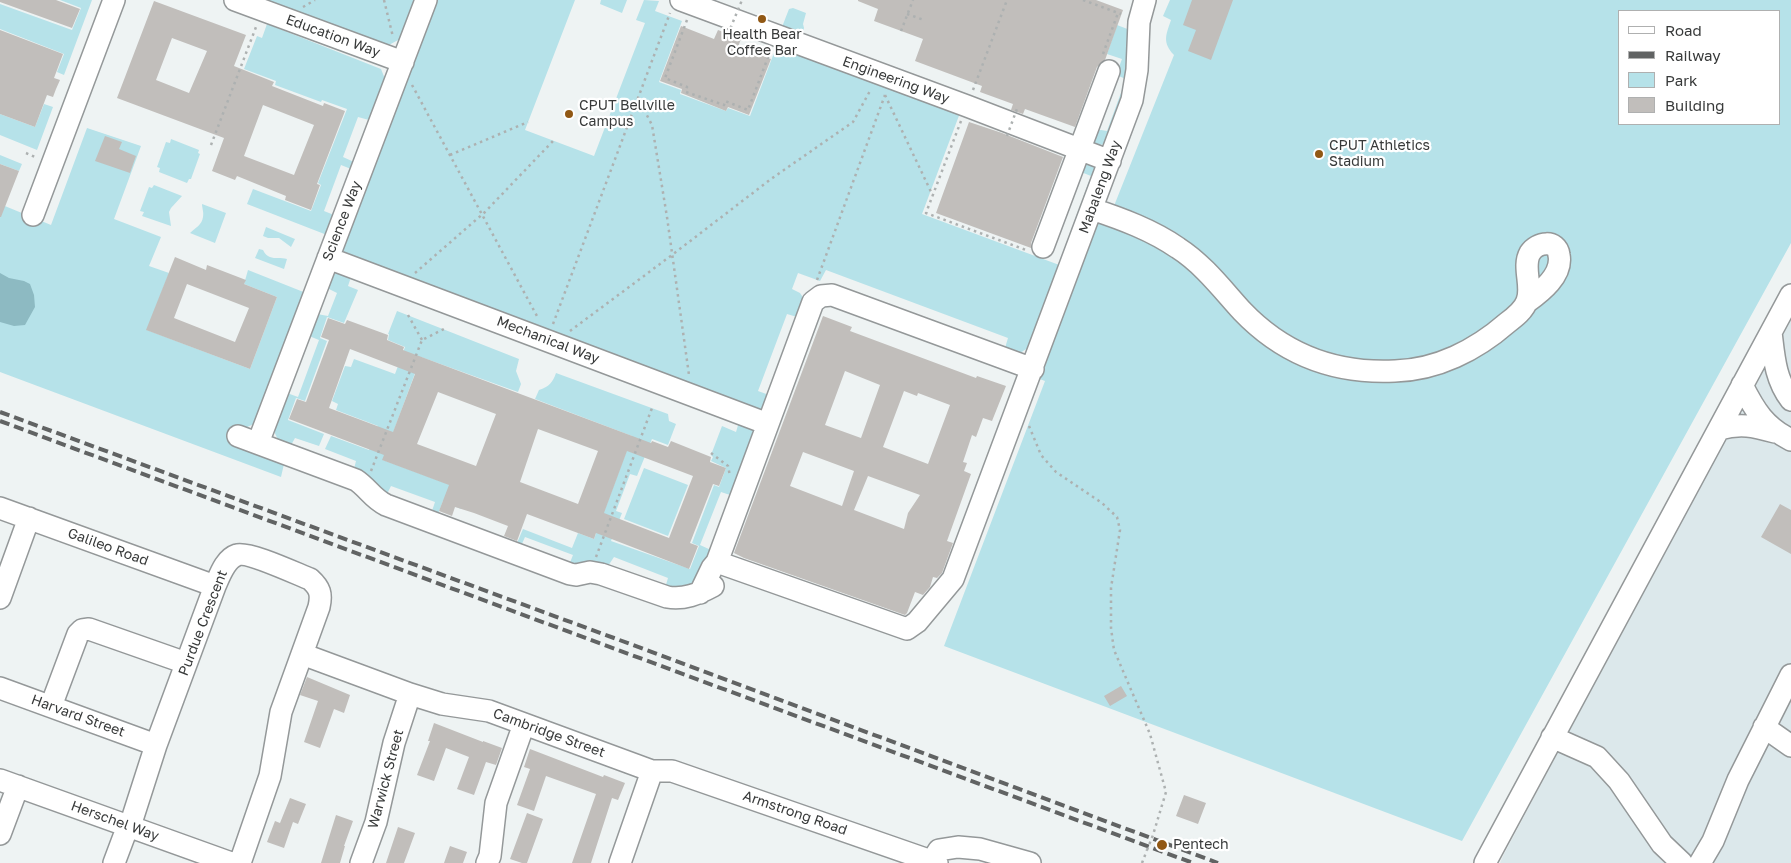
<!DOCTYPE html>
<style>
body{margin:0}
#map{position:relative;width:1791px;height:863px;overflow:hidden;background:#eef3f3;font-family:"Golos Text",sans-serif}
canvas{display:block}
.legend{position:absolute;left:1618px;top:10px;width:162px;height:115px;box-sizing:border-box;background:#fff;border:1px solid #afb0b0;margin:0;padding:6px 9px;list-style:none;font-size:15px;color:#383a3a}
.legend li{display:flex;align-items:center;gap:10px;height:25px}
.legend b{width:25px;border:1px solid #afb0b0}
</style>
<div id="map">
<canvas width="1791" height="863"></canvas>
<ul class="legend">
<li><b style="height:6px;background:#fff"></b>Road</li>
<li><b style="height:6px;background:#616363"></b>Railway</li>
<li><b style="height:14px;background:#b6e2e9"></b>Park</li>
<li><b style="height:14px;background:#c1bebb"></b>Building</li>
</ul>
</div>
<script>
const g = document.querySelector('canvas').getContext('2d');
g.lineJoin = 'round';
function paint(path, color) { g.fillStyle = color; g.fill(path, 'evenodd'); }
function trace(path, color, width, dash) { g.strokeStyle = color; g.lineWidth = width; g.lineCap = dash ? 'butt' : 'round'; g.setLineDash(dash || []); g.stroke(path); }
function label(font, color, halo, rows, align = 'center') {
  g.font = font + ' "Golos Text",sans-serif'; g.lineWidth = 4.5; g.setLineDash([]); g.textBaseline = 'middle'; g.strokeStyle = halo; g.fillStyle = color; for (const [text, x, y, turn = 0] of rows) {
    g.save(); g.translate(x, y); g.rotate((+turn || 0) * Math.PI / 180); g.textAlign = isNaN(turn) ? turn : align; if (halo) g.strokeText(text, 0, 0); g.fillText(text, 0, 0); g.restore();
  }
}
paint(new Path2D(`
 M1791,312v551h-291l4,-9z`), '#dce8eb');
paint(new Path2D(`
 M60,0h32l-28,75 -7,-3 7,-18 -64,-25v-25l72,26 9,-22z
 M259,0h156l-15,39 -13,7z
 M433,0h142l-50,130 69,26 51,-133 -9,-3 8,-20 15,1 -4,10 27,10 -23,61 22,8 -1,4 46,17 2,-3 22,8 27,-71 183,68 -38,101 140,52 -31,80 -11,7 -15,-5 3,-10 -182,-68 -6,11 -22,-8 -6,16 8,4 4,6 -7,18 -10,-3 -29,77 11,4 -5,13 -6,3 -412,-155 -4,-8z
 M601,0h26l-5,13 -22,-9z
 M1170,0h621v243l-329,598 -518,-195 101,-265 -8,-3 58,-151 5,-4 8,-2 66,-166c-12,-13 -8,-20 -3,-35l-8,-4zM1620,11h160v113h-160z
 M793,8l13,5 -3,11 1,4 -3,9 -19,-10 7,-18z
 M267,24l114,45 4,10 -14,39 -2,2 -11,-3 -15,40 11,5 -3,7 -10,-4 -17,46 10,4 -7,20 -80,-31 6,-15 58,22 10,-26 -3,-2 29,-74 -25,-9 -1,2 -46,-17 1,-4 -32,-12 13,-33 5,2z
 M1117,25l13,5 -4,60 -21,54 -11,2 -2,-5 4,-10 5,-1 6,1 19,-52 -10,-4 6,-16 -15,-5z
 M44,104l9,3 -16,43 -37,-15v-21l35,13z
 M87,128l54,18 -27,73 47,18 -12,29 20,7 -22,57 103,39 27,-72 -33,-13 4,-14 58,23 -50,130 -13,6 41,35 -3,13 -281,-105v-168l51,21z
 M171,139l28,11 -1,3 2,1 -9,25h-2l-2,4 -28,-11 1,-4 -3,-1 9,-25 4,1z
 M0,155l22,9 -3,7 -19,-7z
 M1085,162l7,2 3,6 -31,91 -4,-1 31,-84 -10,-4z
 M154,185l28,11 -11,12 -2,4 2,14 -29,-10 2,-4 -4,-1 9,-24 3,1z
 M202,204l24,9 -11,30 -25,-10c5,-5 12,-8 13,-16 1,-5 -1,-9 -1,-13z
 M266,227l29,12 -4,8 -12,-9h-11l-5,-2z
 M259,249l4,1c6,12 15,6 24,9l-3,10 -29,-11z
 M340,272l11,5 -3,9 10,4 -14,33 -17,-6 -7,21 7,3 -22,60 -9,-3 -8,22 36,14 -5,12 -24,-8 -5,9 -12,-7 -4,-9 1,-5 12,-33 11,4 21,-57 -10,-4 8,-22 11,2 9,-23 -10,-5 5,-13z
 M397,311l122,48 -3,12 5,13 -3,8 -97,-35 -38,103 84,31 -6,18 -18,-8 -5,13 -6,-3 3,-9 -44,-16 -5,10 -32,-27 2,-8 -31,-12 6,-13 38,14 9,-24 -42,-16 2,-6 -6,-3 13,-35 6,1 3,-8 41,15 10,-27 -17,-7 1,-6h-1z
 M556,373l112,41 1,7 7,3 -8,21 -16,-6 -15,37 -7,-2 -14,37 6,2 -11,28 79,28 9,-23 -7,-3 22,-58 5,2 7,-19 -15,-7 2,-4 -2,-2 11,-29 14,6 3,-10 12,2 5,8 -23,64 -12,-4 -21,53 11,5 -9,27 -14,12 -23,-1 3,-10 -54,-21 -6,9 -39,-1 4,-10 -48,-18 -4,9 -4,-3 6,-14 49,19 6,-15 16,6 38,-103 -97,-37 4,-9c10,-3 14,-8 17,-17z
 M644,468l44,17 -20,51 -44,-17z`), '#b6e2e9');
paint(new Path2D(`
 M0,273l9,5 15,3 6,3 4,11 1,12 -10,18 -11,1 -14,-4z`), '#8dbac2');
paint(new Path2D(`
 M0,0h56l24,9 -8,19 -72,-26z
 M858,0h238l27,10 -18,50 -8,7 -22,60 -50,-18 -2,5 -12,-4 2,-6 -33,-12 2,-6 -67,-25 8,-22 -49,-18 4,-12 -20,-8z
 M1192,0h41l-22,60 -23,-9 8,-21 -13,-5z
 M154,1l92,34 -12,31 40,16 -2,4 51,20 1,-3 21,8 -28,73 3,1 -9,25 -26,-10 1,-4 -49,-20 -2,4 -23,-9 12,-33 -107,-40zM172,38l35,13 -18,42 -33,-13zM263,105l51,20 -20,50 -50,-19z
 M681,26l33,13 4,-9 23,9 -3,8 33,12 -22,56 -21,-8 -2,4 -45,-18 1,-4 -22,-8z
 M0,30l63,24 -9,24 6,2 -4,9 -3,8 -6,-2 -12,32 -35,-13z
 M969,122l33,11 61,24 -32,86v5l-95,-35z
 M105,136l17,6 -3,7 17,7 -6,17 -35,-12z
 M0,164l19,7 -18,46h-1z
 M175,257l31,13 1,-5 39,15 -2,4 33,13 -27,72 -104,-39zM187,284l62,24 -14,34 -61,-24z
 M823,316l29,11 -2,4 126,47 1,-2 29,10 -14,35 -9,-3 -7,19 -4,-2 -9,27 4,1 -3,8 7,3 -24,67 6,2 -11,30 -5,5 -4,-1 -3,10 -7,8 -8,-3 -8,21 -2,2 -161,-57 -10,-5zM845,371l35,14 -19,53 -36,-13zM904,391l13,5 1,-3 32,12 -22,59 -45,-17zM803,452l51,19 -12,35 -52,-20zM868,476l52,19 -12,18 -4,16 -50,-19z
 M328,318l17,6 2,-4 41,15 -1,5 17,7 -1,3 248,93 1,-2 16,6 3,-6 40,16 -1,5 16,6 -7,18 -6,-2 -23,59 8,3 -9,23 -93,-36 -2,6 -67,-25 -10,27 -13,-5 4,-10 -34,-13 -19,-6 -3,9 -13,-5 10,-26 -67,-25 2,-5 -95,-36 8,-20 9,3 23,-62 -8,-3zM350,349l65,25 -22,58 -64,-24zM438,392l58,22 -20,52 -59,-22zM538,429l60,22 -20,53 -58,-22zM627,451l66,25 -24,62 -65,-25z
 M1780,504l11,6v44l-30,-17z
 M307,677l43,18 -6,18 -10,-4 -14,39 -16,-6 14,-41 -18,-6z
 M1121,686l6,10 -17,10 -6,-10z
 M434,723l49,19v-1l19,7 -6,17 -10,-3 -12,33 -17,-6 12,-32 -23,-9 -12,33 -17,-6 13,-34h-2z
 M530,749l73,28 1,-2 21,8 -7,17 -6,-2 -21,65h-19l24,-69 -50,-18 -12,35 -17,-6 13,-36 -6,-2z
 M1184,795l22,8 -8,21 -22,-8z
 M290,798l16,6 -8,20 -5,-2 -9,26 -17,-6 8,-21 5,2z
 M527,813l16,6 -16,44h-5l-12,-4z
 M336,815l17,6 -9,25h1l-5,17h-19z
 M398,827l17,6 -11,30h-18z
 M450,846l17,6 -4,11h-19z`), '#c1bebb');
const minor = new Path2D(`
 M235,0l168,62
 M681,0l286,106 143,55
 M1092,209c30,10 60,21 86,39 25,16 44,41 64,63 42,44 93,63 153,60 42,-1 81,-21 112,-48 8,-6 17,-13 20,-22 6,-15 -5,-34 3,-48 7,-11 27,-14 29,2 4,20 -18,37 -32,47
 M33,215l81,-215
 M1043,247l66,-176
 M328,258l440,166
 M1771,332c3,25 4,47 20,68
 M1742,385c13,26 23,42 49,55
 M1719,429c22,-6 34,-3 56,3
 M238,436l118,44c11,7 17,19 30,25l184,69 6,1 14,-3 11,2 66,23c17,3 31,-3 46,-11
 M258,443l168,-443
 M0,508l215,78
 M717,562l190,67 10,-7 36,-43 179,-479 5,-30 2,-48 6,-22
 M700,593l12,-25 5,-6 96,-260 8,-6 11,-1 201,74
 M0,598l29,-80
 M302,654l108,40 32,10 47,7 163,60h20l265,92
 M0,688l156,57
 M51,706l27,-72 4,-4 7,-1 97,34
 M1764,727l27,19
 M1552,737l45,20 22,24 43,63 20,19
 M0,780l231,83
 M0,834l18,-48
 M932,861l7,-11 19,-3 22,2 50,14
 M114,863l12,-32 4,-5 26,-81 59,-159c5,-11 10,-27 22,-31 11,-4 60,19 73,24 10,9 12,15 9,28l-38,105 -11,64 -30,87
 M361,863l15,-41 18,-79 16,-49
 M487,863l3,-7 6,-53 28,-79
 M620,863l32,-92
 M1485,863l306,-568
 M1700,863l13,-22 25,-61 53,-105`);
trace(minor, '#949899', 24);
trace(new Path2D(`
 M384,0l9,37
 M1083,0l38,14
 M303,7l12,-7
 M907,14l17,6
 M687,20l-22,58 22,9 -1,5 38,13 1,-4 23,9 22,-58
 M901,31l12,-31
 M1103,54l15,-41
 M412,85l126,233
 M973,90l34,-90
 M885,95l48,101
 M638,98l14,27 15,92 22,158
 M961,121l-35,92 100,37
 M211,145l45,-118
 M26,153l11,5
 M450,155l78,-33
 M415,273l70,-61 68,-71
 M817,280l68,-185
 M408,315l14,25
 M553,324l117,-311
 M570,331l102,-76 99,-76 82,-57 18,-33
 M1029,426l12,29 15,17 46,31 15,14 3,13 -9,58v40l3,22 36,84 16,58 -13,43
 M711,453l17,13 2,10
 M371,471l51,-131 22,-11
 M596,557l56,-149
 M1142,863l5,-13`), '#adb1b1', 2.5, [2.5, 4]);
trace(minor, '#fff', 21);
trace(new Path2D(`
 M0,412l614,226 604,225
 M0,421l1193,442`), '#616363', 4, [10, 5]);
trace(new Path2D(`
 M728,34l14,-34
 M1007,136l11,-30
 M1147,850l6,-15`), '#adb1b1', 2.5, [2.5, 4]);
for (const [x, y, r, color] of [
 [762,19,5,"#915814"],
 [569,114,5,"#915814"],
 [1319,154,5,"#915814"],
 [1162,845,6,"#915814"]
]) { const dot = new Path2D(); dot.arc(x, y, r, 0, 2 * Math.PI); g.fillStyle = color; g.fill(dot); trace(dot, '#fff', 2); }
label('14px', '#383a3a', '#fff', [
 ["Health Bear",762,35,"center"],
 ["Coffee Bar",762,51,"center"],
 ["CPUT Bellville",579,106],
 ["Campus",579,122],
 ["CPUT Athletics",1329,146],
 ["Stadium",1329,162],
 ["Pentech",1173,845]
], 'left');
label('14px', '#383a3a', '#fff', [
 ["Education Way",333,36,20],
 ["Engineering Way",896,80,20],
 ["Mabaleng Way",1100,187,-70],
 ["Science Way",342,221,-69],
 ["Mechanical Way",548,340,21],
 ["Galileo Road",108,547,20],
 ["Purdue Crescent",203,623,-69],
 ["Harvard Street",78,716,20],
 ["Cambridge Street",549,733,20],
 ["Warwick Street",386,779,-75],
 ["Armstrong Road",795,813,19],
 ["Herschel Way",115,821,20]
]);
</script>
